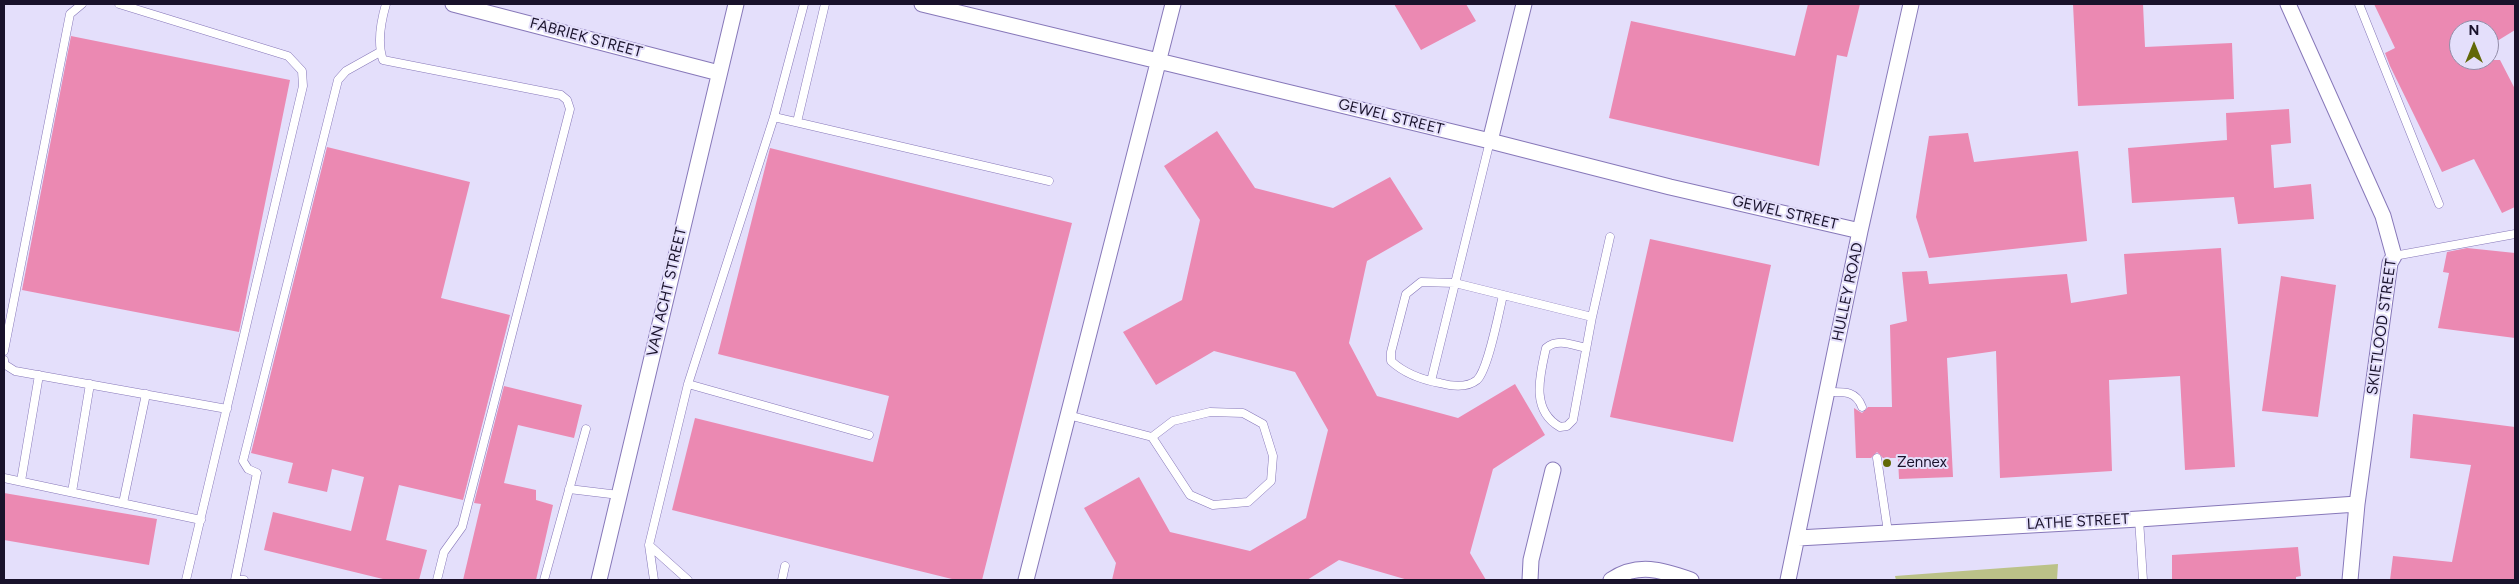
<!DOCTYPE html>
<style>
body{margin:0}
#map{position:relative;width:2519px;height:584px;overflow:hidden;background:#e4dffb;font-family:Figtree,sans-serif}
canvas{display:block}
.frame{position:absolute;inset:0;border:5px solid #19122b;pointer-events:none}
.north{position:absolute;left:2449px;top:20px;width:50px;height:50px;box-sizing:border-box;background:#e4dffb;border:1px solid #938da8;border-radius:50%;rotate:0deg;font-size:14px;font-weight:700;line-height:20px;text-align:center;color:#19122b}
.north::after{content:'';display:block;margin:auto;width:18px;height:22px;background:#626808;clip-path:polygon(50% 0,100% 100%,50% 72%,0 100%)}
</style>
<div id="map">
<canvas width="2519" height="584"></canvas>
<div class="frame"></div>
<div class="north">N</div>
</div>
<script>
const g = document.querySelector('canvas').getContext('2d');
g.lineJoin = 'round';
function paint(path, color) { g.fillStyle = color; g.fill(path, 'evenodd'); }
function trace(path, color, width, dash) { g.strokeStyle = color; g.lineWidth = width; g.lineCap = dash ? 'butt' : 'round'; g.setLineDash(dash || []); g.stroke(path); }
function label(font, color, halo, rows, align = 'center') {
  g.font = font + ' Figtree,sans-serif'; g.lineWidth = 4; g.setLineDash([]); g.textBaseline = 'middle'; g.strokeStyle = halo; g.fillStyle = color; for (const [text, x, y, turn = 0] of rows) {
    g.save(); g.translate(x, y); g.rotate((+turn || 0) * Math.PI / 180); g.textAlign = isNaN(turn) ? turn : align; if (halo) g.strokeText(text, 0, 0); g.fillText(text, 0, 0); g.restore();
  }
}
paint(new Path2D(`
 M2058,564l-1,16h-161l-1,-4z`), '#bbc288');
paint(new Path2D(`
 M1394,4h72l10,17 -55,29z
 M1808,4h52l-13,53 -10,-2 -18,111 -210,-48 22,-97 164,35z
 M2073,4h70l2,43 87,-4 2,56 -156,7z
 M2374,4h141v26l-26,16v-16h-30v30h41l15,29v118l-13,6 -28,-54 -32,13 -52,-106 -5,-13 10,-5z
 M71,36l219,44 -51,252 -217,-42z
 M2289,109l2,34 -20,2 3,43 37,-4 3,35 -76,5 -4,-27 -102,6 -4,-55 99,-8 -1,-27z
 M1217,131l38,57 78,20 57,-31 33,52 -56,32 -18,82 28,53 81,22 57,-34 30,51 -52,34 -23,84 16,27h-78l-69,-20 -32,20h-195l4,-17 -32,-55 55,-31 31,55 80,19 56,-33 22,-88 -33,-58 -81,-21 -58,34 -33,-53 59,-32 18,-80 -36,-54z
 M1968,133l6,29 104,-11 9,90 -158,17 -13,-41 13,-81z
 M327,147l143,35 -29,116 69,17 -47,185 -64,-15 -13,55 41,10 -8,30h-32l-123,-30 9,-38 78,19 13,-54 -32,-8 -5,23 -39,-9 5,-20 -42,-10z
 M770,148l302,75 -90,357h-26l-284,-70 23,-92 178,44 16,-66 -171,-42z
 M1650,239l121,26 -38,177 -123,-25z
 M2221,248l14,219 -50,3 -5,-94 -71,4 3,91 -112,7 -4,-127 -49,7 6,119 -54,2 -1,-21h-15l-6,-6 -6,6h-15l-2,-50 8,5 6,-6h24l-2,-82 17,-4 -5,-49 25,-1 2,13 138,-10 4,29 56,-9 -3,-40z
 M2467,248l48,5v85l-77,-10 11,-55 -6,-1 4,-20z
 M2281,276l55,9 -18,132 -56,-6z
 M504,386l78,19 -8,33 -56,-13 -14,58 32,7v10l17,5 -17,75h-73l18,-76 -7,-1z
 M2413,414l102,13v153h-125l3,-24 59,6 19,-97 -61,-7z
 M4,493l153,26 -8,46 -145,-25z
 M2298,547l3,29 -5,1v3h-124v-25z`), '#eb89b2');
const service = new Path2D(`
 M119,4l169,52 14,15 1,15 -117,494
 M386,4c-5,17 -9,39 -3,56l178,35 6,5 3,9 -108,418 -18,25 -7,28
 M2359,4l80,200
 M774,117l275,64
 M797,122l28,-118
 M2394,256l121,-22
 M1503,295c-4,17 -15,75 -26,85 -10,8 -26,6 -37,3 -17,-3 -36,-10 -49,-22v-9l15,-58 15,-12 34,1 137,34
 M1586,348c-14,-3 -28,-10 -40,0 -6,27 -16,62 14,79l7,-1 6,-6 19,-103 18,-80
 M4,351l66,-337 12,-10
 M4,360v4l11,7 212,38
 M1431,381l59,-240
 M688,384l181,51
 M1827,392c16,0 29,-2 35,15
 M1068,415l84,22 38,58 23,10 35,-3 23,-21 2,-25 -10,-32 -20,-11 -33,-1 -37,9 -21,16
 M1877,458l11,74
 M4,478l197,42
 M21,481l18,-106
 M569,489l50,6
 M72,492l18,-108
 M123,503l23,-109
 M2139,519l4,61
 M649,545l39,35
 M244,580h-9l22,-107 -9,-4 -5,-8 95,-381 8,-9 34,-19
 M544,580l42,-151
 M654,580l-5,-35 39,-161 86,-267 30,-113
 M782,580l3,-14`);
const minor = new Path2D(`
 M453,4l266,69
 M922,4l568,137 180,46 190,44
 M2288,4l95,212 11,40 -4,7 -33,241 -7,76
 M1490,141l34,-137
 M1798,538l341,-19 218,-15
 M599,580l137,-576
 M1026,580l147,-576
 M1530,580l1,-20 22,-90
 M1611,580c27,-18 51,-10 80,0
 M1788,580l72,-349 51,-227`);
trace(service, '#8778b9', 9);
trace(minor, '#8778b9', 17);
trace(service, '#fff', 8);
trace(minor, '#fff', 15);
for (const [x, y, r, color] of [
 [1887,463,5,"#626808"]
]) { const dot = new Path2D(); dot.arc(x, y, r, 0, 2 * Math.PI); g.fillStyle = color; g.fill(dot); trace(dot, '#e4dffb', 2); }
label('15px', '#19122b', '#e4dffb', [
 ["FABRIEK STREET",586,38,15],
 ["GEWEL STREET",1391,117,14],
 ["GEWEL STREET",1785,213,13],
 ["VAN ACHT STREET",667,292,-77],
 ["HULLEY ROAD",1848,292,-78],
 ["SKIETLOOD STREET",2382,327,-82],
 ["LATHE STREET",2078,522,-3]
]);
label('15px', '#19122b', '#e4dffb', [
 ["Zennex",1897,463]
], 'left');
</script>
